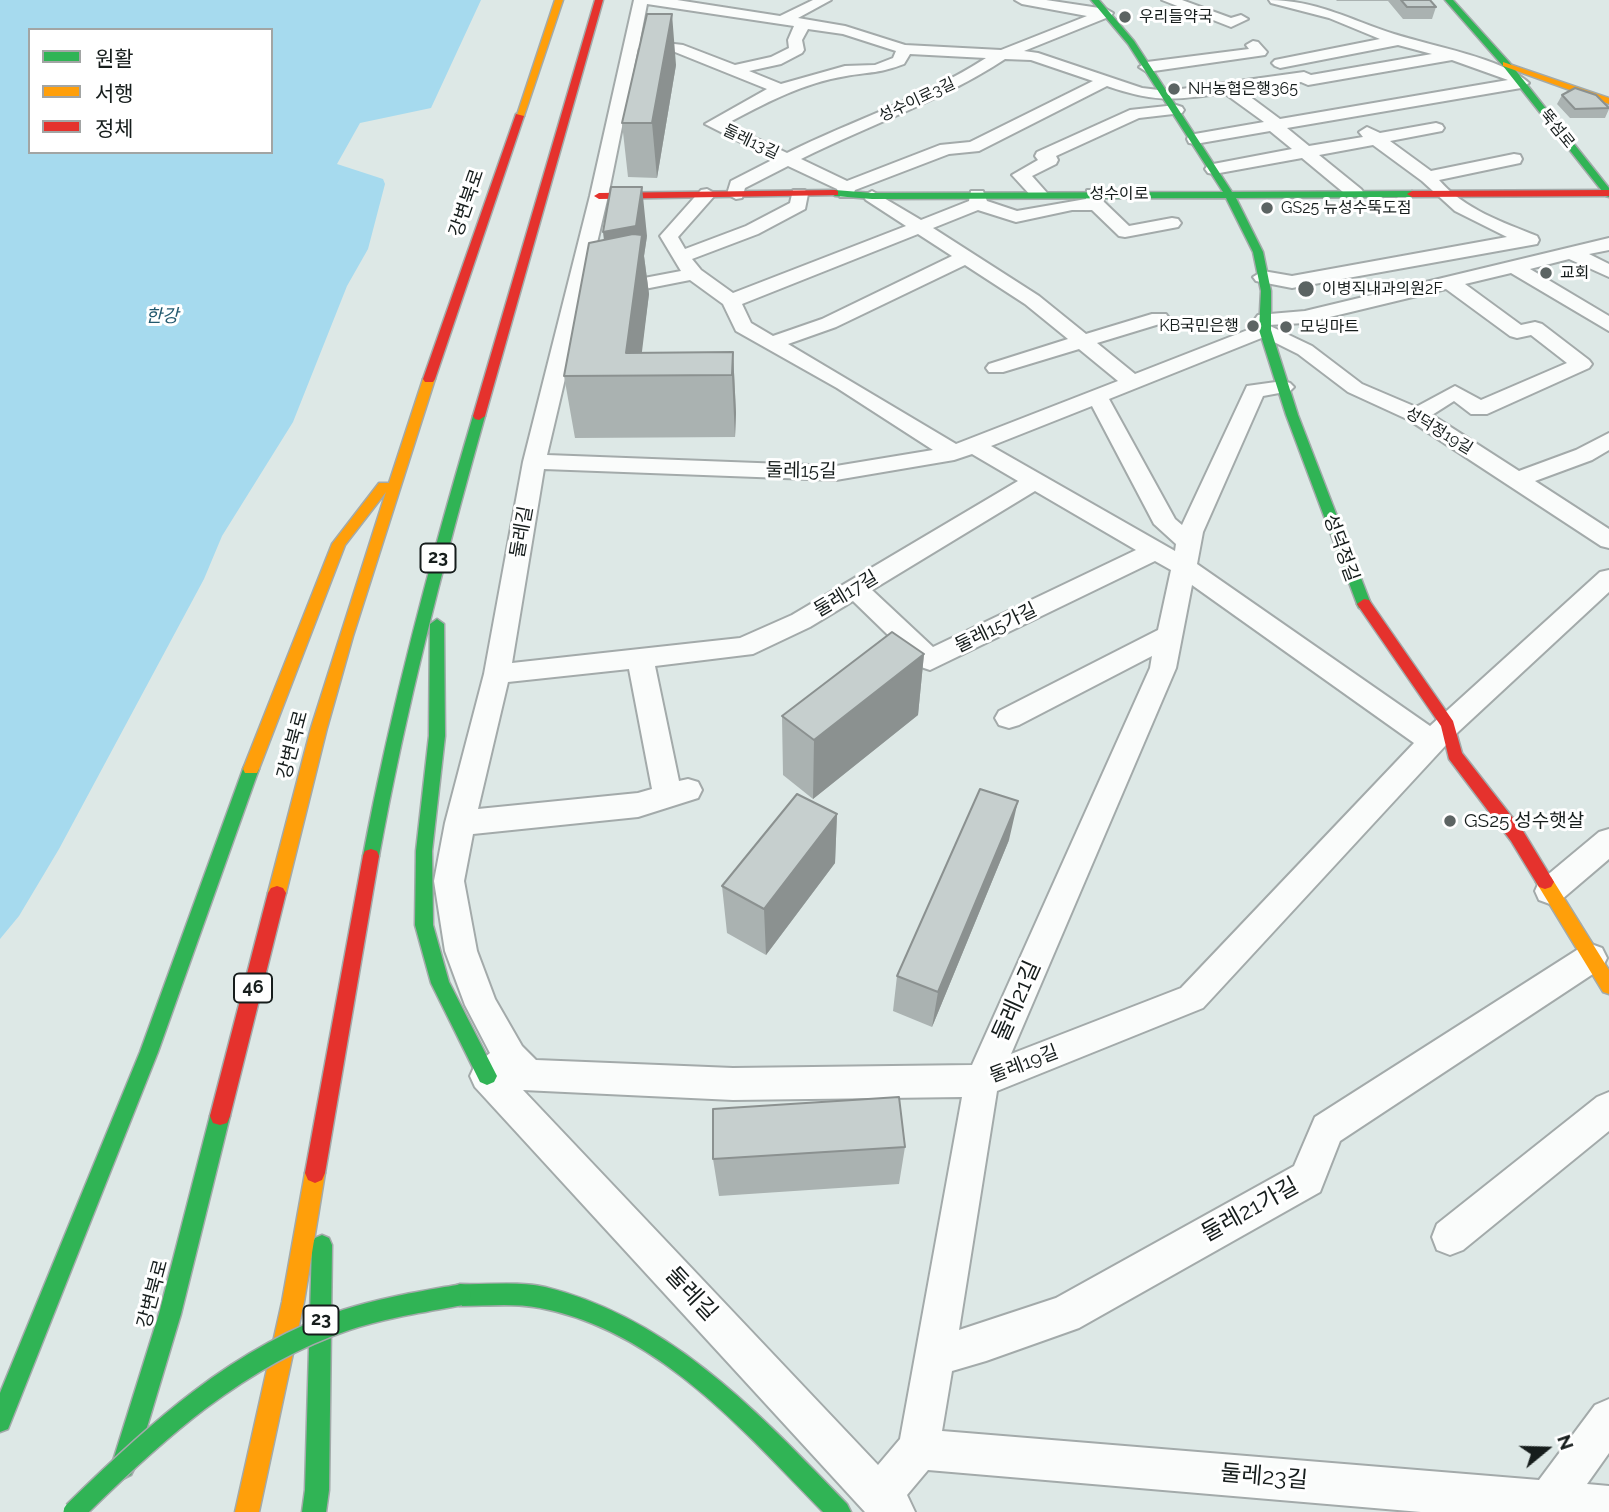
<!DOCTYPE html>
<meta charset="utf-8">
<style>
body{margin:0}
#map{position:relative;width:1609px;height:1512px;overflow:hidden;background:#dde8e6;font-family:Raleway,"Noto Sans KR",sans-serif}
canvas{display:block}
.legend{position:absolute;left:28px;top:28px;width:245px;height:126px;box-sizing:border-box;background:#fff;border:2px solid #a2a5a4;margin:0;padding:9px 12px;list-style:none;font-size:21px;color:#161d1c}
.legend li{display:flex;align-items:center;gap:14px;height:35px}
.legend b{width:35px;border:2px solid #a2a5a4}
.north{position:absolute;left:1511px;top:1414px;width:70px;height:70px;-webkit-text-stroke:5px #fff;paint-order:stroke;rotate:71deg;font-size:19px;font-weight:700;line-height:28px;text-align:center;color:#161d1c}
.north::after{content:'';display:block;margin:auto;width:24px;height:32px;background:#161d1c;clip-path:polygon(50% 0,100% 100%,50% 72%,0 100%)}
</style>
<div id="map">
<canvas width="1609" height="1512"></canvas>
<ul class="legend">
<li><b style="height:9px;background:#30b455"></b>원활</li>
<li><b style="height:9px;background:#ff9f0a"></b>서행</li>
<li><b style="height:9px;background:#e5322d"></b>정체</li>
</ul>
<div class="north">N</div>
</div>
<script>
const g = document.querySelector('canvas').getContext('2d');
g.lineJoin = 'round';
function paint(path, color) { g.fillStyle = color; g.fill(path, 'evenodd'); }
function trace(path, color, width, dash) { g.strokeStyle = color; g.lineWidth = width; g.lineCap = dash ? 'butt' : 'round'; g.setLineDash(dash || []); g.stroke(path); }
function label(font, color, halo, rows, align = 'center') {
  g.font = font + ' Raleway,"Noto Sans KR",sans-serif'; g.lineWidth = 6; g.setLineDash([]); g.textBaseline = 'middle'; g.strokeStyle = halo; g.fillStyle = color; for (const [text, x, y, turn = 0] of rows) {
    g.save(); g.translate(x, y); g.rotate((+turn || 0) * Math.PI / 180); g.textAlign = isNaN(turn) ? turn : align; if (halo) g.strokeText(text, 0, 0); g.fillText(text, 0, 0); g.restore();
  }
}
paint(new Path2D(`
 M0,0h481l-50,108 -71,15 -23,41 46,15 2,5 -17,65 -21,37 -54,136 -71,114 -18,43 -145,270 -40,67 -19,23zM30,30h241v122h-241z`), '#a6daee');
const street = new Path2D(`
 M634,0h43l103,16 33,-16h18l-33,18 47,8 60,19 96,5 86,-34 -65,-12 -7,-4h31l60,9 7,4 -2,3 -87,35 14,2 104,35 25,3 137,-19 7,3 121,-21 -34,-9 -118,23 -5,-2 -3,-3 3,-3 105,-21 -51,-21 -58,-15 -2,-3c46,0 82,20 125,34 37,12 109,24 135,49l-8,5 -234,40 22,18 54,-9 -4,-5 8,-5 13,6 56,-10 6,2 2,3 -2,3 -52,10 41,30 83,-17 6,1 2,4 -2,4 -81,17c25,29 63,42 98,56l2,4 -2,4 -245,44 -36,-7 -3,-4 10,-6 29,5 215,-39 -52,-26 -33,-30 -49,-36 -54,10 42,34 3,4 -3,4h-12l-47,-39 -88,16 -6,-1 -3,-4 3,-4 84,-16 -22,-18 -75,13 -6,-1 -2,-4 2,-4 75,-13 -40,-29c-50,7 -68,10 -117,-7l-128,65 -30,3 -94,36 -3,7h-12l-3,-8 -49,-23 -43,22 -3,10 -6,1 -9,-5 4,-13 43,-22 -69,-35 62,-35 -92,-37 -37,-4 -30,148 -61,259 289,11 97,-16 -96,-62 -101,-57 -13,-27 -33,-24 -81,16 -7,-2 -3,-4 3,-4 79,-15 -21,-35 41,-46 6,-1 9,5 -38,43 7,12 61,-23 44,-23 3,-13h12l3,4 -3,15 -47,25 -66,25 9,11 32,23 173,-67 -40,-26 -3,-4 9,-5 49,29 48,-19 2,-10h12l4,10 30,10 69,-12 1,-9h12l5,12 25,24 43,-8 6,1 3,4 -3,4 -53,10 -6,-1 -27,-26h-20l-56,12 -38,-12 -45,18 106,68 47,38 66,-20h14l3,4 -3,4 -69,21 38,31 128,-50 -8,-5 3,-4 47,-4 304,-73v12l-20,4 20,10v13l-40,-18 -39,10 79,47v15l-98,-58 -46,11 56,41 14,-3 7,2 47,36 3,4 -3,4 -102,46h-16l-17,-13 -22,14 87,56 57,-21 33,-17v17l-17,10 -57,21 74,48v19l-8,-2 -192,-126 -61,-28 -50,-38 -34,-17 -155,62 66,120 7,6 65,-139 36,-5 7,2 4,4 -4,4 -27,5 -60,136 -6,32 233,162 170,-154 9,-2v22l-151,140 -255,276 -206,83 -38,239 97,-32 238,-132 21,-49 265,-169 11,-4 11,4 5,10 -5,10 -262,173 -20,51 -241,136 -93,33 -34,10 -10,60 597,49 56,-75 14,-6v54l-22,31 22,2v26h-188l-493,-42 -21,25 8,17h-50l-390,-425 -5,-11 5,-11 15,-12 -25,-48 -20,-54 -11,-70 11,-58 39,-149 39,-212 67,-266zM647,4l147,22 -6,14 1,8 -18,9 -36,8 -52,-20 -43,-5zM808,29l35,5 53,17 -3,7 -18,7 -30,1 -64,18 -32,-13 32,-7 21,-11 2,-3 -2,-10zM910,54l76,4c-62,40 -133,62 -199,95l-61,-29c38,-20 76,-41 120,-48 23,-4 35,-3 58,-12zM1005,59l26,1 62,21 -123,61 -30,3 -93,36 -46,-22c68,-34 140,-58 204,-100zM1452,60l56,20 -228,39 -39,-29 60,-8 7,3zM918,234l34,22 -130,63 -49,17 -22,-13 -9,-19zM965,265l60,39 43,35 -79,25 -3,4 3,4h14l76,-23 39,32 -162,63 -168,-100 48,-17zM1446,289l64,47 7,2 14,-3 36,28 -86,37 -26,-14 -39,21 -54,-23 -50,-38 -44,-21 37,-2zM1092,406l62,118 22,20 -1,7 -184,-105zM972,454l46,27 -226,134 -52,23 -228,25 32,-194 292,11 118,-20zM1035,491l101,59 -203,97 -61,-57zM1155,561l16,9 -13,60 -159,81 -4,7 4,7 10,3 10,-3 133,-69 -2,12 -178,397 -239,3 -197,-8 -14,-14 -27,-47 -18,-48 -13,-70 9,-47 165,-17 60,-19 4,-8 -4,-8 -10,-3 -9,2 -24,-115 98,-12 57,-27 43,-26 68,66 9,3zM1192,585l222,158 -233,245 -170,66 165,-386zM629,669l23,120 -14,4 -160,16 30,-127zM523,1090l210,10 229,-3 -62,342 -22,26z
 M1162,0h20l49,18 10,-3 7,4 -17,8z
 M1253,41l5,1 9,10 -2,3 -118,17 -8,-5 8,-5 102,-13 -3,-4z
 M1176,105l6,2 2,3 -2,3 -43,5 -83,38 2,4 -2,4 -24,12 16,18 -3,4h-12l-21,-23 26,-15 -3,-4 2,-4 93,-42z
 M1609,829v30l-48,41 -11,4 -11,-4 -4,-9 4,-9 60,-50z
 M1609,1092v39l-146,119 -13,5 -13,-5 -5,-13 5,-13 160,-127z`);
const fast = new Path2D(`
 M1091,0h8l35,41 98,151 180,-1 5,3 -5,3 -176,1 27,54 8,39v39l27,85 73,189 -2,4h-10l-2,-4 -71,-189 -27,-85 2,-39 -8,-39 -27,-54 -354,1 -37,-3 -5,-3 5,-3 37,3 351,-1 -95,-148z
 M1445,0h8l56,62 100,126v9l-3,-1 -103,-130z
 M479,412l6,4c-41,145 -79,291 -106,440l-2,5 -6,2 -6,-2 -2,-5c28,-149 67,-295 110,-440z
 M437,619l7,5 1,112 -13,115 1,74 16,57 48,94 -3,6 -7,3 -7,-3 -49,-99 -16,-58 1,-74 13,-115 1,-112z
 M251,763l6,2 2,4 -101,283 -150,377 -8,3v-39l140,-341 103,-283 2,-4z
 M220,1107l7,2 3,7 -49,198 -46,153 -4,8 -8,4 -8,-4 -4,-8 48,-153 51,-198 3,-7z
 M322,1235l7,3 3,7 -3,245 -3,22h-24l3,-22 7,-245 3,-7z
 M460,1284c28,1 58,-3 85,3 126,31 215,127 302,217l4,8h-28c-79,-81 -166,-182 -283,-204 -26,-5 -53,-2 -80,-2l-8,-3 -3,-8 3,-8z`);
const slow = new Path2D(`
 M555,0h8l-39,116 -8,2z
 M1503,62l106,36v6l-106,-38z
 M429,375l6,4 -82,257 -26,92 -41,165 -3,5 -6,2 -6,-2 -3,-5 43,-165 75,-236 -41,53 -86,224 -2,4h-12l-2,-4 89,-225 47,-61h10l34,-104z
 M1545,875l6,2 58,93v24l-6,-2 -64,-105 -3,-5 3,-5z
 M315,1163l7,3 3,7 -21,129 -45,210h-24l47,-210 23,-129 3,-7z`);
const jam = new Path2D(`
 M595,0h8l-118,416 -6,4 -4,-1 -2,-3z
 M516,114l8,2 -89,263 -2,3h-8l-2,-3z
 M835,190l3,1v4l-239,4 -5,-3 5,-3z
 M1609,190v6l-197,1 -5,-3 5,-3z
 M1364,599l5,1 84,121 9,32 61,78 28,46 3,5 -3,5 -6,2 -6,-2 -28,-46 -62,-82 -8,-33 -84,-122z
 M371,849l6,2 2,5 -54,317 -3,7 -7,3 -7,-3 -3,-7 58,-317 2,-5z
 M277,886l6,2 3,5 -56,223 -3,7 -7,2 -7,-2 -3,-7 58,-223 3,-5z`);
trace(street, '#a3aaaa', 4);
trace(fast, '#a3aaaa', 3);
trace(slow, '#a3aaaa', 3);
trace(jam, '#a3aaaa', 3);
paint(street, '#fafcfb');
paint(fast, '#30b455');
paint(slow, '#ff9f0a');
paint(jam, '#e5322d');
const fastBridge = new Path2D(`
 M74,1512c79,-78 164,-156 272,-192 37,-12 75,-18 114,-25`);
trace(fastBridge, '#a3aaaa', 24, []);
trace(fastBridge, '#30b455', 21);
paint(new Path2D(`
 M1336,0h94l6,7 -4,12h-29l-15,-18h-51z
 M676,65l-19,113 -29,-1 -6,-54z
 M1562,95l47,13v1l-4,9h-35l-13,-14z
 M647,236l-3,20 5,38 -8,59 92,-1 3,61 -1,24 -160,1 -11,-62z
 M924,654l-6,61 -105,84 -30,-24 -1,-59z
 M837,814l-2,49 -69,92 -39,-22 -5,-47z
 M1009,840l-77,187 -39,-16 4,-35z
 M905,1147l-6,37 -180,12 -6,-37z`), '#aab2b1');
paint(new Path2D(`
 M672,14l4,51 -19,113 -5,-55z
 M642,187l5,49 -3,20 5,38 -10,82 -13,-23 -17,-70 -6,-51z
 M733,352l3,61 -1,24 -3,-62z
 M924,654l-6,61 -105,84 1,-59z
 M1018,801l-9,39 -77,187 6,-35z
 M837,814l-2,49 -69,92 -2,-46z`), '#8b9190');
const building = new Path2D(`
 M1401,0h29l6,7h-29z
 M647,14h25l-20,109h-30z
 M1575,88l21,7 13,13 -34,1 -13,-14z
 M611,187h31l-6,39 -33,6z
 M633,234l9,1 -16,118 107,-1 -1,23 -168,1 25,-133z
 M892,632l32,22 -110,86 -32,-24z
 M980,789l38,12 -80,191 -41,-16z
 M797,794l40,20 -73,95 -42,-23z
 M899,1097l6,50 -192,12v-50z`);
paint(building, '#c6cfce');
trace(building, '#8b9190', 2);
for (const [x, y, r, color] of [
 [1125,17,7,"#5c6463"],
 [1174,89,7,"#5c6463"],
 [1267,208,7,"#5c6463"],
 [1546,273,7,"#5c6463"],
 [1306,289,9,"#5c6463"],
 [1253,326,7,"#5c6463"],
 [1286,327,7,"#5c6463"],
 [1450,821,7,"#5c6463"]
]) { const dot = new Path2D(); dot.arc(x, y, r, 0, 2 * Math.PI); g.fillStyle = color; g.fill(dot); trace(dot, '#fff', 2.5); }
label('16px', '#161d1c', '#fff', [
 ["우리들약국",1139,17],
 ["NH농협은행365",1188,89],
 ["GS25 뉴성수뚝도점",1281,208],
 ["교회",1560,273],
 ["이병직내과의원2F",1322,289],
 ["KB국민은행",1239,326,"right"],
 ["모닝마트",1300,327]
], 'left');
label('16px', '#161d1c', '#fff', [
 ["성수이로3길",917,100,-25],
 ["뚝섬로",1557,129,51],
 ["둘레13길",751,142,25],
 ["성수이로",1119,194],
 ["성덕정19길",1439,431,31]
]);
label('italic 18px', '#21586d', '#fff', [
 ["한강",162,317]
]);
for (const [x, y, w] of [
 [438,558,35],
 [253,988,38],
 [321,1320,35]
]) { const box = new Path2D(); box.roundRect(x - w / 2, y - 14.5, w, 29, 5); g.fillStyle = '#fff'; g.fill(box); trace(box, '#161d1c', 2); }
label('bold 18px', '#161d1c', null, [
 ["23",438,558],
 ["46",253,988],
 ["23",321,1320]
]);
label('19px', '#161d1c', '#fff', [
 ["강변북로",467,203,-71],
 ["둘레15길",801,471,1],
 ["둘레길",522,532,-80],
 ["성덕정길",1341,548,70],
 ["둘레17길",846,594,-31],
 ["둘레15가길",996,628,-26],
 ["강변북로",293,745,-75],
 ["둘레19길",1024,1064,-21],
 ["강변북로",153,1294,-75]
]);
label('19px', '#161d1c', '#fff', [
 ["GS25 성수햇살",1464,821]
], 'left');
label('23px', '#161d1c', '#fff', [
 ["둘레21길",1017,1001,-66],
 ["둘레21가길",1250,1210,-29],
 ["둘레길",691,1294,47],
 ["둘레23길",1264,1477,5]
]);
</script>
